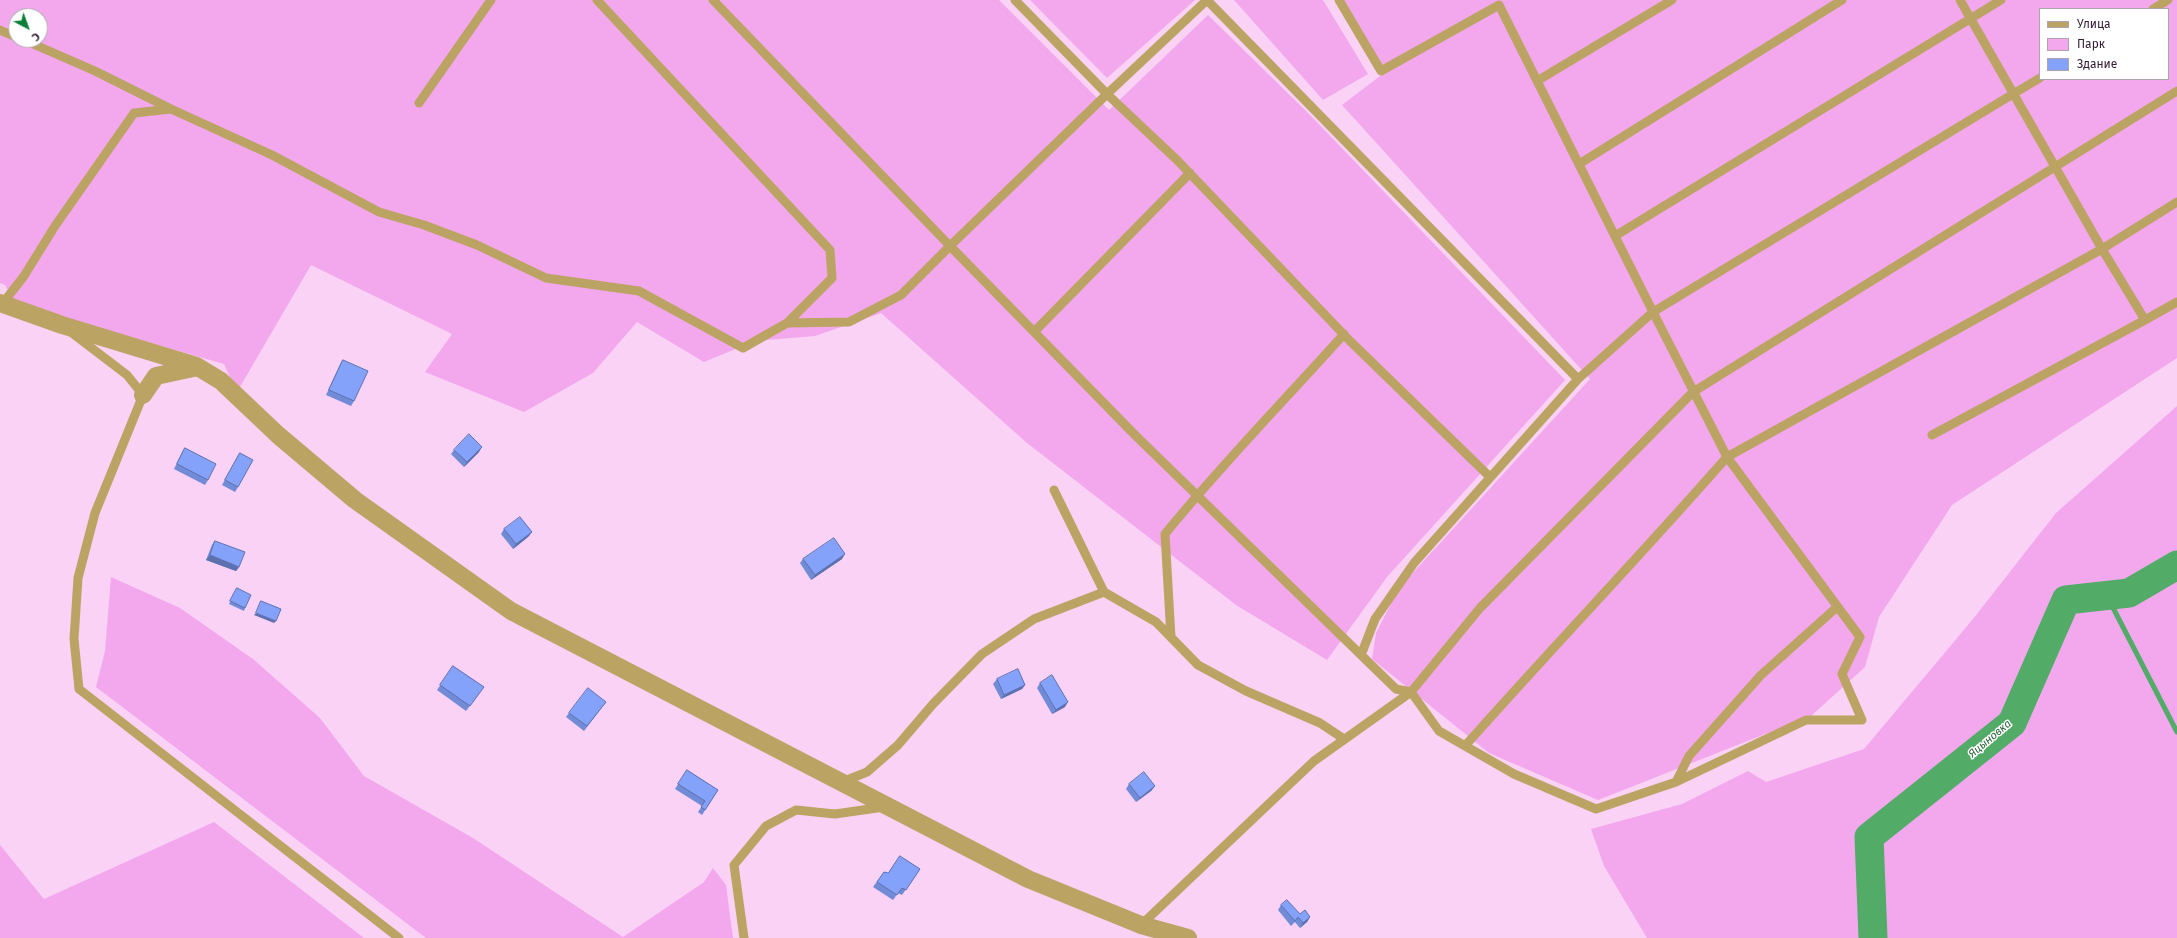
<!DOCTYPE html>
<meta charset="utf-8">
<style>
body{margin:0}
#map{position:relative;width:2177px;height:938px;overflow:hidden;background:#f9d2f5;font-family:"Fira Sans",sans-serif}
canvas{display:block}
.legend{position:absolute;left:2039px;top:8px;width:130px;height:72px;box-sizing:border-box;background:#fff;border:1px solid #ada4ad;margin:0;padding:5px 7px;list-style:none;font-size:12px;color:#331b31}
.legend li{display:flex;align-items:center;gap:8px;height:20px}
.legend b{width:20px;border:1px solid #ada4ad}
.north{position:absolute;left:8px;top:8px;width:40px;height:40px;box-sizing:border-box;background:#fff;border:1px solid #ada4ad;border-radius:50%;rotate:139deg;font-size:11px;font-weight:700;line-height:16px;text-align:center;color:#331b31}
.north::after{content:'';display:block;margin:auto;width:14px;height:18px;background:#097f37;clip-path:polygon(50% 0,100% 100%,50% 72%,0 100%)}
</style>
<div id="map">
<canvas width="2177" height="938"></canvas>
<ul class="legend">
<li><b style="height:5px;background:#bba364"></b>Улица</li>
<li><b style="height:11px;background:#f3a8ed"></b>Парк</li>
<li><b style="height:11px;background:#85a2fa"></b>Здание</li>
</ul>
<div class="north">С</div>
</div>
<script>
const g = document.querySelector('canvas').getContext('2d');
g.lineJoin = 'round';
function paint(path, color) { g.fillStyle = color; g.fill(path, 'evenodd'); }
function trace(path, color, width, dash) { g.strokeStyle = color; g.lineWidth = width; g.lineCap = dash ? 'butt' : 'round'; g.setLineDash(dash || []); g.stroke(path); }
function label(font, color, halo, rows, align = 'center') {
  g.font = font + ' "Fira Sans",sans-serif'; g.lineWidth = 3; g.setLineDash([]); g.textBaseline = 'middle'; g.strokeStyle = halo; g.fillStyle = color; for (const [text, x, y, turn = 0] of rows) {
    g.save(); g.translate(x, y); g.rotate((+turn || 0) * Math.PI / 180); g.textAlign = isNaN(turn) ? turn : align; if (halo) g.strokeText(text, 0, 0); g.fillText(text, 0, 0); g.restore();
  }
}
paint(new Path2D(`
 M0,0h999l110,110 99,-95 103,101 254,264 -178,197 -60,83 -91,-55 -209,-162 -146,-130 -66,23 -60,5 -51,21 -67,-40 -44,51 -69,39 -99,-40 27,-38 -141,-69 -74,127 -13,-28 -209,-60 -10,-19 -5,-2zM16,16h24v24h-24z
 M1030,0h165l-88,78z
 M1234,0h89l45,74 -45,26z
 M1342,0h835v358l-225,147 -73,112 -14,50 -54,49 -213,84 -109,-47 -117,-94 4,-26 23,-45 191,-209 -248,-274 42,-32zM2040,9h128v70h-128z
 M2177,406v532h-530l-43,-72 -13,-37 91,-25 66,-33 18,11 98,-33 109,-130 83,-106z
 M111,577l69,31 73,51 67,59 44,58 109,62 150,99 81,-55 9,-14 13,17 7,53h-307l-330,-251 9,-36z
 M214,822l150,116h-364v-93l44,54z`), '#f3a8ed');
trace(new Path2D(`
 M2107,596l70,136`), '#52ac67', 5);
trace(new Path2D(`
 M1873,938l-4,-101 143,-114 54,-123 63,-7 48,-28`), '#52ac67', 29);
trace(new Path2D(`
 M597,0l233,250 2,28 -45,45
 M1015,0l92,94 100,-94
 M1207,0l371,379 75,-67 -154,-307 -118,66 -42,-71
 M1960,0l142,249 -375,208 -74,-145 360,-218 27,-16
 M2153,9l15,-9
 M0,30l16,7
 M24,40l71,31 76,38
 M1537,81l135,-81
 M419,103l72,-103
 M1579,164l263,-164
 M1615,236l386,-236
 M3,303l21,-27 31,-50 79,-113 37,-4 101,46 107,57 45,13 53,20 69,33 93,13 104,57 44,-25 62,-1 52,-27 49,-49 -237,-246
 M2145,320l32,-18
 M1034,332l156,-159
 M72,333l55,42 16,20 -48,118 -17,65 -4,61 5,50 320,249
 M1932,435l213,-115 -43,-71 75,-47
 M1490,477l-140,-136 -173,-181 -70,-66 -157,152 185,189 261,254 15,3 69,-84 213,-216 484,-301
 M1054,490l50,102
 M1171,637l-6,-103c56,-69 119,-133 179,-200
 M1361,655l14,-36 39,-56 164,-184
 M842,782l25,-10 31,-27 35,-41 49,-50 52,-35 70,-27 52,30 42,43 48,26 74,32 24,16
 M1676,782l13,-26 72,-81 76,-68
 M1141,925l173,-164 97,-69 28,39 75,43 82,35 80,-27 130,-62h56l-20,-46 18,-37 -133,-180c-86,98 -176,192 -262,289
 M744,938l-10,-73 32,-39 30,-16 39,4 49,-7`), '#bba364', 9);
trace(new Path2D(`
 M0,303l62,22 135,41
 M143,395l13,-19 42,-9 23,14 57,54 77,65 156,111 517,268 113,46 47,13`), '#bba364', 18);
paint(new Path2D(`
 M343,360l11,41 -3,5 -25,-11 14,-30z
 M185,448l23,32 -3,5 -31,-16 8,-16z
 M454,450l25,2 -15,15 -13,-13z
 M240,453l-2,34 -3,5 -13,-7 15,-27z
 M504,529l28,3 -4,5 -15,12 -12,-15z
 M215,541l24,26 -3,4 -30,-11 6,-15z
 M803,559h39l-31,21 -11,-17z
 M237,588l8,20 -1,3 -15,-7z
 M453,666l31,21 -18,24 -29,-21z
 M997,679l28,6 -3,4 -21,10 -8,-15z
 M1040,683l25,24 -13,7 -15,-26z
 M606,702l-22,29 -18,-14 3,-4z
 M687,770l31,20 -16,25 -4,-3 4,-6 -27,-17z
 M1129,784l26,2 -4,5 -15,11 -10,-13z
 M920,869l-18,26 -4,-2 -5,7 -20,-13 11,-15 4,1z
 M1281,905l19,9 10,3 -3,5 -7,6 -5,-6 -4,4 -13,-16z`), '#728bd7');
paint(new Path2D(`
 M482,447l-3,5 -15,15 3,-5z
 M532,532l-4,5 -15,12 3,-5z
 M845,554l-3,5 -31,21 4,-5z
 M210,555l29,12 -3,4 -30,-11z
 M256,613l20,8 -2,2 -20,-8z
 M1025,685l-3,4 -21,10 3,-4z
 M1068,702l-3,5 -13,7 4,-4z
 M1155,786l-4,5 -15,11 4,-4z
 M1310,917l-3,5 -7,6 3,-5z`), '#5d71af');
const building = new Path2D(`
 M343,360l25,11 -14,30 -25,-11z
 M469,434l13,13 -15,15 -13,-12z
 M185,448l31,16 -8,16 -31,-16z
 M240,453l13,7 -15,27 -13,-7z
 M520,517l12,15 -16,12 -12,-15z
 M834,538l11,16 -30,21 -12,-16z
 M215,541l30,11 -6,15 -29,-12z
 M237,588l14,7 -6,13 -15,-7z
 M261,601l20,8 -5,12 -20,-8z
 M453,666l31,21 -14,19 -30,-21z
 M1018,669l7,16 -21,10 -7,-16z
 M1052,675l16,27 -12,8 -16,-27z
 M588,688l18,14 -19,24 -18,-13z
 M687,770l31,20 -13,20 -4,-3 4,-6 -27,-17z
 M1144,772l11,14 -15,12 -11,-14z
 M900,856l20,13 -14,21 -4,-2 -5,7 -20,-13 7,-10 4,1z
 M1287,900l13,14 5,-4 5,7 -7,6 -5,-6 -3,4 -14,-16z`);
paint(building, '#85a2fa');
trace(building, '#5d71af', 1);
label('italic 11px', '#276537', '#fff', [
 ["Яцыновка",1990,739,-40]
]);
</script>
